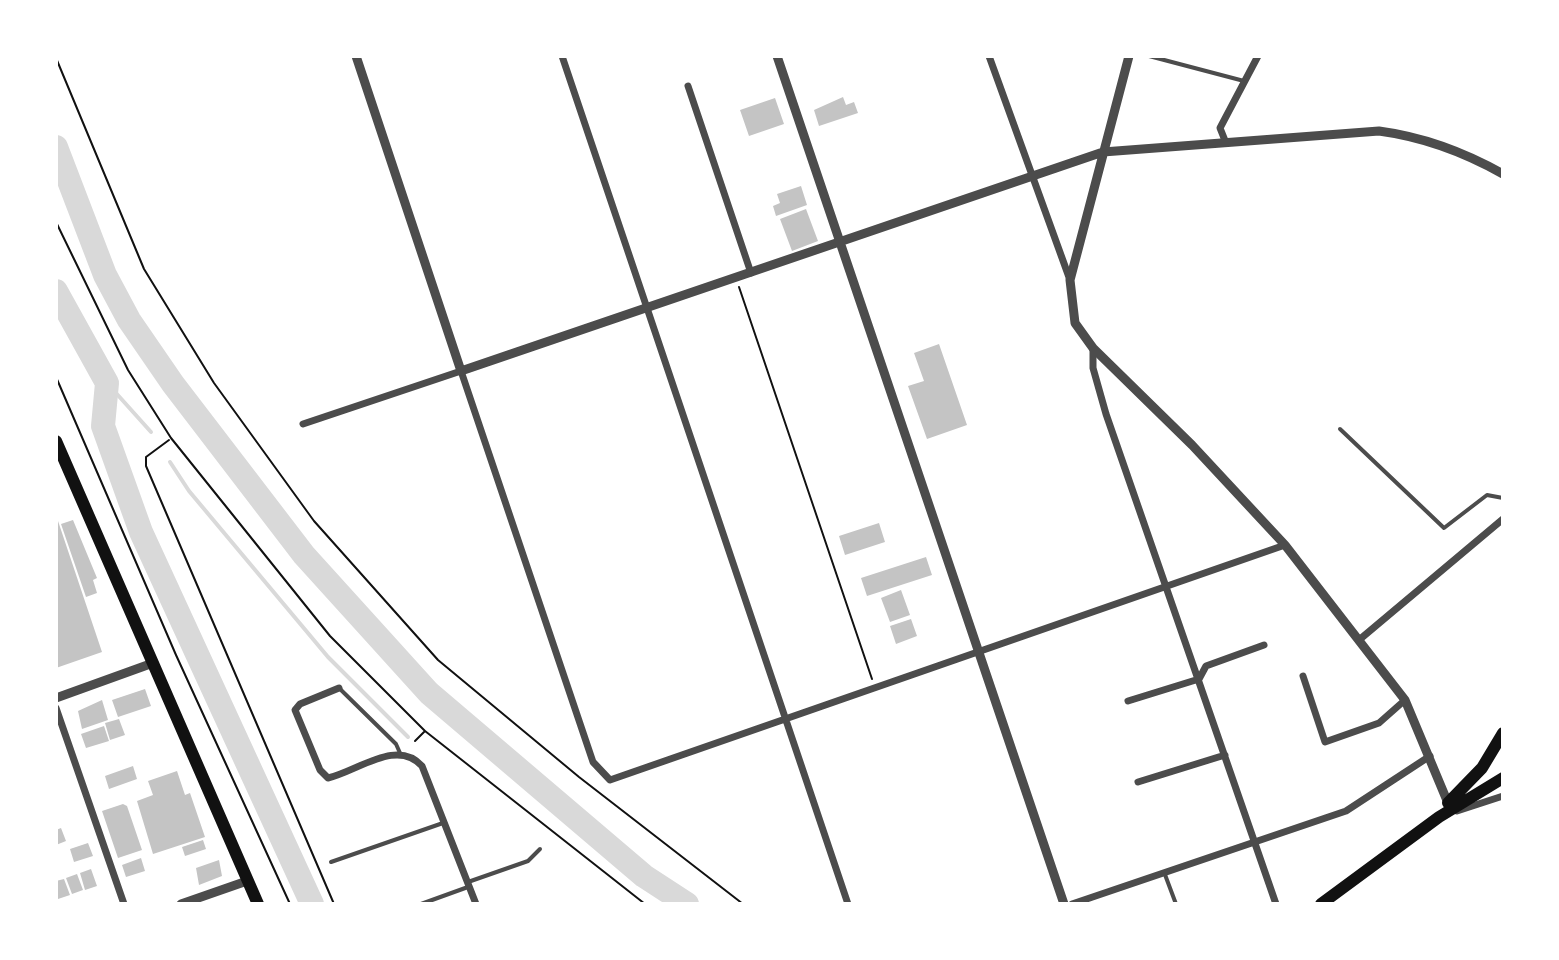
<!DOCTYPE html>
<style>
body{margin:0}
#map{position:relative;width:1559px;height:960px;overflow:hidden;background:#fff;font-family:Helvetica,sans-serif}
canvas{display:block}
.frame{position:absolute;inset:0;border:58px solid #fff;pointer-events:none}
</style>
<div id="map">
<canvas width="1559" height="960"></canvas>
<div class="frame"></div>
</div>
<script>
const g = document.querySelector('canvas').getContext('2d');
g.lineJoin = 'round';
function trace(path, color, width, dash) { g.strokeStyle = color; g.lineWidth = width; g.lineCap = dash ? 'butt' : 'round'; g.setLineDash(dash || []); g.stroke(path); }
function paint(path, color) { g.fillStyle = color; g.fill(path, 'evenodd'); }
trace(new Path2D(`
 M107,383l44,49
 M170,462l19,29 139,166 80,80`), '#d9d9d9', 4);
trace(new Path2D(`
 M56,147l49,128 24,45 44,64 131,171 125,138 215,183 43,28
 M56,291l51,92 -4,43 38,106 171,372`), '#d9d9d9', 24);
paint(new Path2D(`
 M843,97l3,8 8,-3 4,11 -39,13 -5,-16z
 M775,98l9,26 -35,12 -9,-26z
 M801,186l6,19 -31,11 -3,-10 7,-3 -3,-9z
 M806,209l12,32 -26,10 -12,-32z
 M939,344l28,81 -40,14 -19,-53 16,-5 -10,-28z
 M57,518l45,134 -46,16v-149z
 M73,520l24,58 -4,2 4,13 -11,4 -25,-73z
 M879,523l6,19 -40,13 -6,-19z
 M926,557l6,18 -65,21 -6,-18z
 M901,590l9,25 -20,7 -9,-24z
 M911,619l6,17 -21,8 -6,-18z
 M145,689l6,17 -33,11 -6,-17z
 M102,700l6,20 -26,9 -4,-18z
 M119,719l6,16 -15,5 -5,-17z
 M104,726l5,15 -23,7 -5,-14z
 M133,766l4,13 -28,10 -4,-13z
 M177,771l8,24 5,-2 15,44 -52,17 -16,-53 16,-6 -5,-14z
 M123,804l4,2 15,44 -24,8 -16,-47z
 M61,828l5,13 -10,4v-15z
 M203,840l3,9 -21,7 -3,-9z
 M88,843l5,13 -19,6 -4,-13z
 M141,858l4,13 -19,6 -4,-12z
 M219,860l3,16 -23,9 -3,-17z
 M91,869l6,17 -12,4 -5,-17z
 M77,874l6,16 -11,4 -6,-16z
 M64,879l6,16 -12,4 -2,-18z`), '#c4c4c4');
trace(new Path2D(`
 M56,58l88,211 70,114 100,138 124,139 141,117 164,127
 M56,222l72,148 43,68 159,198 95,95 220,173
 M739,287l133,392
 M56,377l120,278 114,249
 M169,440l-23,17v9l188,438
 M415,741l10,-10`), '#111', 2);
trace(new Path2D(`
 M1149,56l95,25
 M1340,429l104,99 43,-33 16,3
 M339,688l57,56 4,9
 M331,862l112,-39
 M1164,872l12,32
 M468,882l60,-21 12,-12
 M421,904l47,-17`), '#4c4c4c', 4);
trace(new Path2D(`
 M562,56l286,848
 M989,56l81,224
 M688,86l63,187
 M1226,143l-6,-15 38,-72
 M1093,348v20l13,46 170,490
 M303,424l158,-53 132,391 17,18 675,-235
 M1359,640l144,-121
 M1303,676l22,66 54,-19 26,-23
 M339,688l-39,16 -5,6 25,60 8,8c30,-7 69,-40 94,-12l54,138
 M1128,701l71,-22 7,-13 58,-21
 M56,708l68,196
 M1138,782l87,-27
 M1457,811l46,-15
 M1072,904l274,-93 84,-55`), '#4c4c4c', 7);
trace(new Path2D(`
 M356,56l105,315 642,-219 276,-21c45,6 85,21 124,43
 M777,56l287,848
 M1129,56l-59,224 5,43 18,25 99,97 93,100 120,155 43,103
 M56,698l97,-35
 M181,904l66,-23`), '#4c4c4c', 9);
trace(new Path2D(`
 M56,441l202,463`), '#111', 12);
trace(new Path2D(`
 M1448,803l34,-35 21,-35
 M1321,904l118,-87 64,-39`), '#111', 12);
</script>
